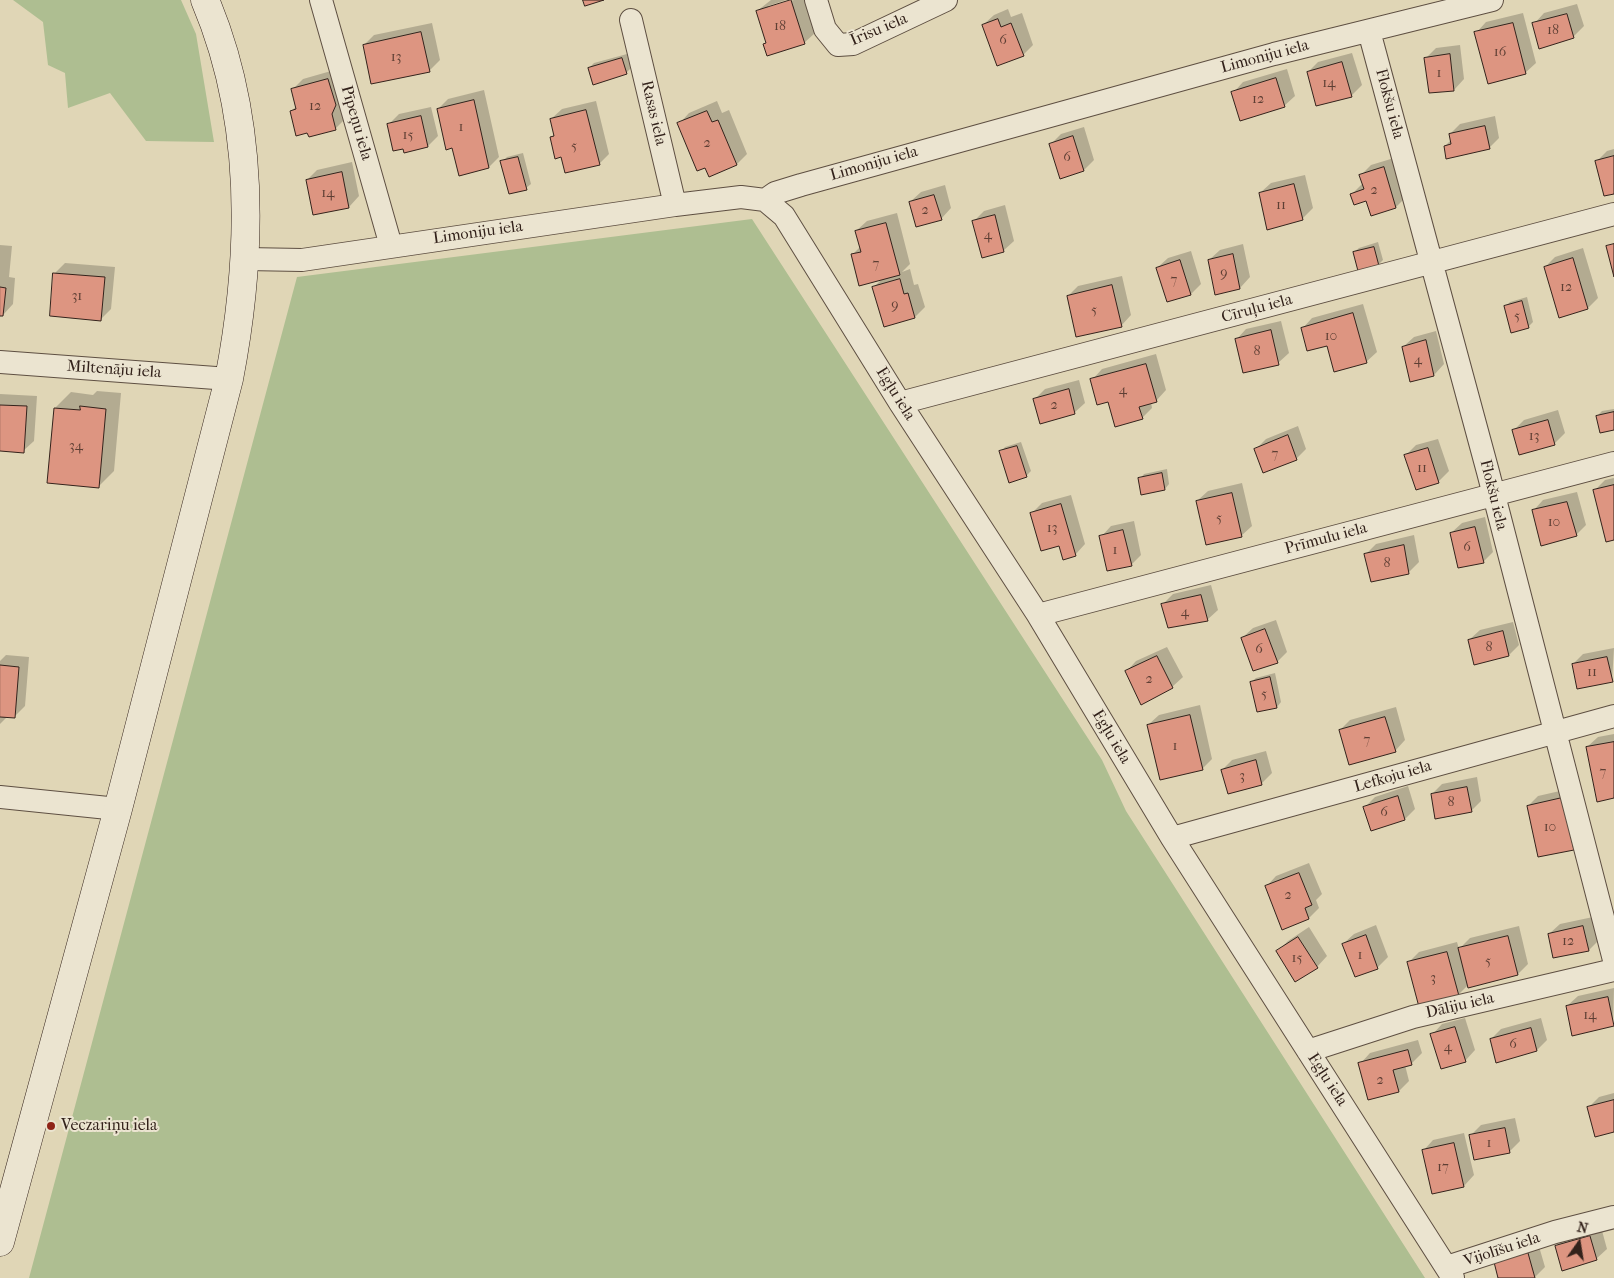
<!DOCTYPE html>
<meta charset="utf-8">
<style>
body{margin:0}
#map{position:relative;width:1614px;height:1278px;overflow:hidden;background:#e0d6b6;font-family:"IM FELL French Canon",serif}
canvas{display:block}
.north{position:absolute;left:1554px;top:1218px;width:50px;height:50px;-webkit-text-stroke:4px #ebe4d0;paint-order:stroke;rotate:13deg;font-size:14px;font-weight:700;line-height:20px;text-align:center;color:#33221b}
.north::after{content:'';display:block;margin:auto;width:18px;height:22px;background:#33221b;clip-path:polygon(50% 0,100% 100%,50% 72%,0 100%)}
</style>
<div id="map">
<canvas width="1614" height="1278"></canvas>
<div class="north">N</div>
</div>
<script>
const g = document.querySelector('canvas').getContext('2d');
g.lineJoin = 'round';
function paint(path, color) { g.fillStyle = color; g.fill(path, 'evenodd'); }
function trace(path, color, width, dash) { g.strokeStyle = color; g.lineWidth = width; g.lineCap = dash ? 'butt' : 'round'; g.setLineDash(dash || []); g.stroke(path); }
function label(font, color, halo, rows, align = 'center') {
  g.font = font + ' "IM FELL French Canon",serif'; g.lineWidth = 4; g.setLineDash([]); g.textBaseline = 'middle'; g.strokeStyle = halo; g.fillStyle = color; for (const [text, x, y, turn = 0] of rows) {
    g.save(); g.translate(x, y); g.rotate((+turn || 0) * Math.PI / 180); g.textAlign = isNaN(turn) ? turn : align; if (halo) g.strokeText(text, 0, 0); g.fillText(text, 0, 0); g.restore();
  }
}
paint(new Path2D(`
 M13,0h168l15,34 18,108 -68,-1 -36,-48 -42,15 -3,-35 -17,-8 -5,-43z
 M752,219l350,541 24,51 299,467h-1396l268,-1001z`), '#aebe91');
paint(new Path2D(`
 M771,0h15l-18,6v2l26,-8h10l11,33 -11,10 -40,2 3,-3 -10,-31z
 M1577,4l7,22 -11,11 -39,-13 10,-11z
 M1008,9l3,8 11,-4 11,32 -10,10 -40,-30 11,-10z
 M1523,13l13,50 -11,10 -49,-40 10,-11z
 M432,23l8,37 -11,11 -65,-26 10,-10z
 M1460,45l4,34 -10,11 -28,-32 10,-10z
 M1352,53l10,32 -11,11 -43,-24 10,-10z
 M627,54l4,14 -5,5 -37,-5 5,-5z
 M338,69l8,49 -11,11 -44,-18 6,-5 -5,-16 11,-11z
 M1287,69l8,27 -11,10 -51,-13 10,-11z
 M484,90l15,67 -10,10 -29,7 -7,-27 -15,-38 10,-10z
 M596,101l13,53 -10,10 -37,-8 -11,-18 4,-4 -4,-15 11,-10z
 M717,101l5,12 7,-3 18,44 -10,10 -32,2 -26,-42 10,-11z
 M431,107l7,29 -10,10 -40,-21 11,-11z
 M1495,116l4,22 -10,10 -44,-2 6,-6 -1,-6 10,-10z
 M1084,127l10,33 -10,10 -33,-26 10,-10z
 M1614,149v43l-17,-31 10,-10z
 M523,153l8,31 -5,4 -24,-26 5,-5z
 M1394,158l12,39 -10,10 -44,-13 11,-11 -2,-8 10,-10z
 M352,162l7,34 -10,11 -42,-27 10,-10z
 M1305,175l8,33 -11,11 -42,-26 11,-10z
 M945,185l6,23 -10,11 -31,-17 11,-10z
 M1005,205l9,36 -11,10 -29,-30 10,-10z
 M897,213l13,51 -8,8 8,-3 4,16 4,-1 7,23 -10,10 -41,-30 8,-8 -30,-24 9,-9 -5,-15 11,-10z
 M1378,242l5,18 -5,5 -24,-13 5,-4z
 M1243,244l7,33 -10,11 -31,-28 11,-10z
 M0,245l12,1 -3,31 6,1 -2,26 -10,11h-3z
 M1583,248l15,50 -10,10 -43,-41 10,-10z
 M1191,251l10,33 -10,10 -34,-26 11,-10z
 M65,263l50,4 -4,42 -10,10 -46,-46z
 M1122,276l9,39 -10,11 -53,-30 10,-10z
 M1527,297l6,25 -5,5 -23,-20 5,-5z
 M1363,304l14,48 -11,10 -38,-18 -26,-15 10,-11z
 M1281,321l8,32 -11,10 -42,-23 10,-11z
 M1436,331l8,33 -10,11 -31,-28 11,-10z
 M1156,354l10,36 -10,11 -5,1 1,6 -10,10 -33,-18 -17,-20 10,-11z
 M1079,380l6,23 -11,10 -39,-14 10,-10z
 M97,391l24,2 -7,78 -16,16 -43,-79 16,-16 22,3z
 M0,394l37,2 -3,45 -11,10 -23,-1z
 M1614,409v19l-17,-12 5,-5z
 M1558,410l7,23 -10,10 -41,-13 10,-10z
 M1298,426l8,23 -10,10 -40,-10 10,-10z
 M1438,439l11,32 -11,11 -33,-26 11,-11z
 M1021,442l10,29 -5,5 -25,-24 4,-5z
 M1167,469l2,15 -4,5 -25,-10 4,-5z
 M1614,478v61l-20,-48 11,-11z
 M1242,483l10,43 -11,10 -44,-35 11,-10z
 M1577,492l9,33 -10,10 -43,-24 10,-11z
 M1071,495l14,49 -10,11 -15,-11 -28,-31 10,-10z
 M1485,517l8,35 -10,10 -32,-29 11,-10z
 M1134,521l7,34 -10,10 -30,-28 10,-11z
 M1414,535l5,27 -10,10 -37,9 -7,-26 11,-11z
 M1211,585l7,25 -11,10 -44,-16 10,-10z
 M1276,620l11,32 -10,10 -35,-24 11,-10z
 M1513,622l6,23 -10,10 -40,-15 11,-10z
 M1167,647l16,30 -11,10 -46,-15 10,-11z
 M1614,648l-2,33 -39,-17 10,-10z
 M6,655l23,2 -4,49 -10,10h-7l-8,8v-63z
 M1275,673l6,29 -4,5 -26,-25 5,-4z
 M1200,705l12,54 -10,10 -54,-44 11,-10z
 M1396,707l9,33 -10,11 -55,-21 10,-10z
 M1614,734v63l-27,-50 11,-10z
 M1266,751l6,22 -10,10 -33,10 -7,-23 10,-10z
 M1477,777l4,24 -10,10 -39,-17 10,-10z
 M1408,786l7,23 -10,10 -33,11 -7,-23 10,-10z
 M1573,788v61l-45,-43 10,-10z
 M1309,863l13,31 -6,6 3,8 -10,10 -26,10 -17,-41 10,-11z
 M1593,917l6,23 -10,10 -40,-16 11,-10z
 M1376,925l12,32 -11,11 -34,-24 11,-10z
 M1519,926l9,38 -10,10 -50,11 -10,10 -50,-32 11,-11 38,-10 2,7 11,-11z
 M1309,927l18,29 -10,11 -39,-16 10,-10z
 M1614,988l-1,37 -46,-19 11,-10z
 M1465,1018l10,32 -10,11 -33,-26 10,-11z
 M1541,1018l6,22 -10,10 -46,-11 10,-10z
 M1418,1040l4,13 -11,11 -6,1 4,16 -10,10 -39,-27 10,-11z
 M1614,1093v38l-25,-24 10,-10z
 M1515,1118l5,23 -11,11 -39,-16 11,-11z
 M1464,1133l10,42 -10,11 -41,-35 10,-11z
 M1601,1227l6,22 -11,10 -40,-13 11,-10z
 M1538,1243l7,24 -10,10 -36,1 -4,-15z`), '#0003');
const building = new Path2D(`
 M583,0h21l-19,6z
 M791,0l14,44 -38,12 -4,-12 3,-1 -10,-32z
 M1567,14l7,24 -35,11 -7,-26z
 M998,19l3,8 10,-4 13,33 -27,10 -15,-41z
 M1513,23l13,51 -38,10 -14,-52z
 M421,32l9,40 -59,12 -8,-39z
 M1450,54l4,37 -25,2 -5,-35z
 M622,58l5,16 -34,11 -5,-17z
 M1342,62l10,35 -36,9 -9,-34z
 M1276,78l9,29 -45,14 -9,-29z
 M328,79l8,26 -4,9 4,16 -27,7 -2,-4 -11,3 -6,-25 6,-2 -5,-20z
 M474,100l15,68 -30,8 -7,-28 -6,2 -9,-41z
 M586,110l14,55 -35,8 -4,-16 -6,2 -5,-22 4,-1 -4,-17z
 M707,111l5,11 6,-2 19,45 -28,12 -4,-9 -8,3 -20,-48z
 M421,116l7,31 -24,6 -1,-4 -10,2 -6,-27z
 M1485,126l5,23 -44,10 -2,-13 7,-2 -2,-10z
 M1073,136l11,35 -24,8 -11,-35z
 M1614,156v38l-10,2 -9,-35z
 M518,157l9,33 -18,4 -9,-33z
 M1384,167l12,41 -25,8 -5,-15 -12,4 -4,-11 14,-5 -5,-14z
 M342,172l7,36 -36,7 -7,-35z
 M1294,184l9,36 -36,10 -8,-37z
 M934,195l8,25 -26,7 -7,-25z
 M995,215l9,37 -22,6 -10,-37z
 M886,223l14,52 -41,11 -8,-32 10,-2 -6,-21z
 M1614,244v33l-8,-31z
 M1374,247l5,19 -21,5 -5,-19z
 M1233,254l7,35 -25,6 -7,-35z
 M1573,258l15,51 -29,9 -15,-51z
 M1180,260l11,35 -24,7 -11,-34z
 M53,273l52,4 -4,44 -51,-5z
 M900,279l4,15 4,-1 7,25 -31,9 -12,-40z
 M1112,285l10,42 -46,10 -9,-41z
 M0,287l6,1 -3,28h-3z
 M1522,301l7,27 -18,5 -7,-27z
 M1353,313l14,50 -33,9 -7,-26 -20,5 -6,-23z
 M1271,330l8,35 -36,8 -8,-34z
 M1426,340l8,36 -24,6 -8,-35z
 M1146,364l11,38 -18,5 4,12 -28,8 -7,-25 -11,3 -7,-26z
 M1069,389l6,25 -35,10 -7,-25z
 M0,405l27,1 -3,47 -24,-2z
 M80,406l26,3 -7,79 -52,-5 7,-75 26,2z
 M1614,412v18l-14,3 -4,-17z
 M1548,420l7,25 -36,10 -7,-25z
 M1288,435l9,25 -34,13 -9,-24z
 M1017,446l10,31 -18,6 -10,-32z
 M1428,448l11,35 -23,7 -12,-35z
 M1162,473l3,17 -24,5 -3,-17z
 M1614,485v55l-8,2 -13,-52z
 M1232,493l10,44 -36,8 -10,-44z
 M1567,502l10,34 -36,10 -9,-36z
 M1061,504l15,52 -13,4 -4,-14 -18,5 -11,-38z
 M1475,527l9,36 -26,5 -8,-35z
 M1123,530l9,36 -25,5 -8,-35z
 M1404,545l5,29 -38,8 -7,-28z
 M1201,595l7,26 -40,7 -7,-24z
 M1265,629l13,34 -25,8 -12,-33z
 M1503,631l6,25 -35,9 -6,-25z
 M1157,656l16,32 -32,17 -16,-34z
 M1607,657l6,25 -36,7 -5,-25z
 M0,665l19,2 -4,51 -15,-1z
 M1270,677l7,31 -20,4 -7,-30z
 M1190,715l13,55 -43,10 -13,-55z
 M1385,717l11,35 -47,13 -10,-35z
 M1614,742v56l-17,4 -11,-55z
 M1256,760l6,25 -34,9 -7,-24z
 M1467,787l5,25 -37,7 -4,-25z
 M1398,796l7,24 -34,11 -8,-24z
 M1562,798l12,52 -36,7 -11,-51z
 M1299,873l13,32 -7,3 4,11 -27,11 -17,-44z
 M1583,926l6,25 -36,7 -5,-24z
 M1366,935l12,34 -23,8 -13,-33z
 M1508,936l10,39 -50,13 -10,-40z
 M1298,937l20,31 -23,14 -19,-31z
 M1447,952l12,44 -40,11 -12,-45z
 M1608,997l6,29 -42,10 -6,-30z
 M1455,1027l11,35 -25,7 -11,-35z
 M1531,1028l6,23 -41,12 -6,-24z
 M1408,1050l4,15 -19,5 6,22 -31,8 -10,-37z
 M1614,1100v32l-19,5 -8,-30z
 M1505,1128l5,25 -36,7 -5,-25z
 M1454,1143l10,44 -32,7 -10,-44z
 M1590,1236l7,24 -35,11 -7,-25z
 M1528,1253l7,25h-37l-4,-16z`);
paint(building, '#dd9581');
trace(building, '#33221b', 1);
const street = new Path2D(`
 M321,0l70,246
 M816,0l9,29 13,16 15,-1 93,-44
 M631,20l44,185
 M1369,31l119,441 126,488
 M765,200l19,16 116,187 138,212 134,223 281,440
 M246,259l56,1 373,-55 66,-8 24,3 10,-7 26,-8 473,-131 218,-54
 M0,362l229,17
 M900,403l714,-189
 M1038,615l576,-152
 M0,797l118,12
 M1172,838l442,-122
 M1308,1051l105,-34 201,-47
 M1447,1267l108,-35 59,-15`);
const secondary = new Path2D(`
 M0,1242l118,-433 111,-430c24,-125 27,-259 -24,-379`);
trace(street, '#5e4f42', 24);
trace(secondary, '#33221b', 29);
trace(street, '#ebe4d0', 22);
trace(secondary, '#ebe4d0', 28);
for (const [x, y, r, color] of [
 [51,1126,5,"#8f2418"]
]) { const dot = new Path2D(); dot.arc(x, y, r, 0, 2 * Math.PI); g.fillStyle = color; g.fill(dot); trace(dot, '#ebe4d0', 2); }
label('14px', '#5e3f34', null, [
 ["18",780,27],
 ["18",1553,31],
 ["6",1003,41],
 ["16",1500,53],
 ["13",396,58],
 ["1",1439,74],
 ["14",1329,84],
 ["12",1258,100],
 ["12",315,107],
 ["1",461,128],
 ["15",408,136],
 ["2",707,144],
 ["5",574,147],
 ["6",1067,158],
 ["2",1374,191],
 ["14",328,194],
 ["11",1281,206],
 ["2",925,211],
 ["4",988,236],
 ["7",876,265],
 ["9",1224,274],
 ["7",1174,281],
 ["12",1566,288],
 ["31",77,297],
 ["9",895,306],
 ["5",1094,311],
 ["5",1517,317],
 ["10",1331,337],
 ["8",1257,352],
 ["4",1418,361],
 ["4",1123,391],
 ["2",1054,406],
 ["13",1534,437],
 ["34",76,447],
 ["7",1275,455],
 ["11",1422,469],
 ["5",1219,519],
 ["10",1554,523],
 ["13",1052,529],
 ["6",1467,548],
 ["1",1115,551],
 ["8",1387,564],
 ["4",1185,613],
 ["8",1489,648],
 ["6",1259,650],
 ["11",1592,673],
 ["2",1149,680],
 ["5",1264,695],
 ["7",1367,741],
 ["1",1175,747],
 ["7",1603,773],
 ["3",1242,777],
 ["8",1451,803],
 ["6",1384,813],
 ["10",1550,828],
 ["2",1288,896],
 ["12",1568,942],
 ["1",1360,956],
 ["15",1297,959],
 ["5",1488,962],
 ["3",1433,979],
 ["14",1590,1016],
 ["6",1513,1045],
 ["4",1448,1048],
 ["2",1380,1081],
 ["1",1489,1144],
 ["17",1443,1168]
]);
label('16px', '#33221b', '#ebe4d0', [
 ["Īrisu iela",879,30,-23],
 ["Limoniju iela",1265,57,-15],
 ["Flokšu iela",1389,104,75],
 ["Rasas iela",653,113,77],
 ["Pīpeņu iela",356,123,74],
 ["Limoniju iela",874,164,-16],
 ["Limoniju iela",478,233,-8],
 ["Cīruļu iela",1257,309,-15],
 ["Miltenāju iela",114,370,4],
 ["Egļu iela",895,394,58],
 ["Flokšu iela",1493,495,76],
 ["Prīmulu iela",1326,539,-15],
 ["Egļu iela",1111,737,59],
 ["Lefkoju iela",1393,777,-16],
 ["Dāliju iela",1460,1006,-13],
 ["Egļu iela",1327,1080,57],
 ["Vijolīšu iela",1502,1250,-18]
]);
label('16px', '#33221b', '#ebe4d0', [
 ["Veczariņu iela",61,1126]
], 'left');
</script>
